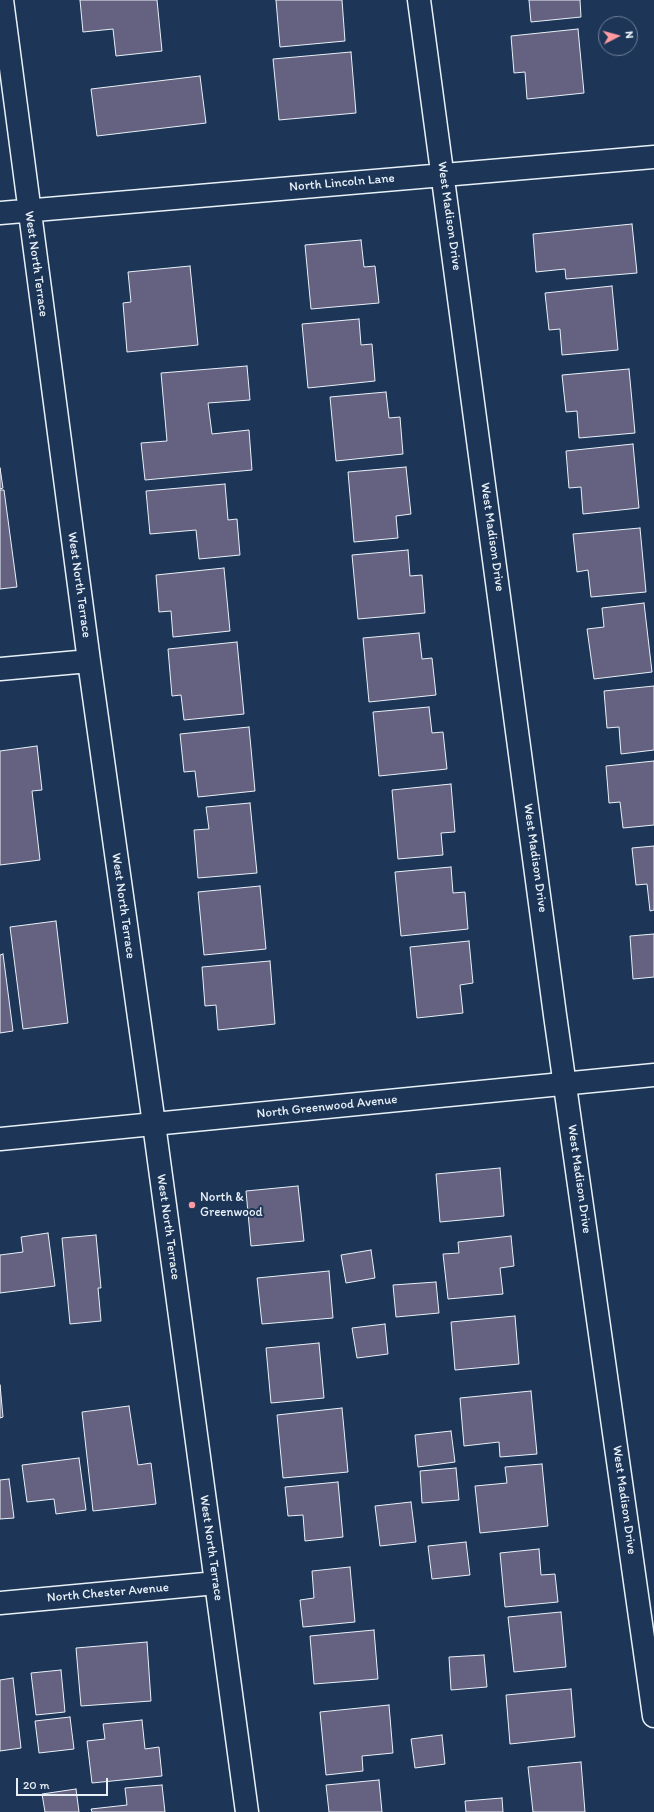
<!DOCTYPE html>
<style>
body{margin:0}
#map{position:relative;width:654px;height:1812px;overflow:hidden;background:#1d3557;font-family:Itim,sans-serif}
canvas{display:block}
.north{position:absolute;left:598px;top:16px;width:40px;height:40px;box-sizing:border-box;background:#1d3557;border:1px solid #6e8097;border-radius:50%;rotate:84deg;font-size:11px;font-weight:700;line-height:16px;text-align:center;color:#e8f1f8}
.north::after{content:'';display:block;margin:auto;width:14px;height:18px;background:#ff9aa2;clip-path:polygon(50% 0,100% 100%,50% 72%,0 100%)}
.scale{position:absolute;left:16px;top:1778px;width:92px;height:18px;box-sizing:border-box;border:2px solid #e8f1f8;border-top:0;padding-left:5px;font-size:12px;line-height:14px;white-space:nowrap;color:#e8f1f8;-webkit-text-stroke:3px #1d3557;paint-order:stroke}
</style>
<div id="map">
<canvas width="654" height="1812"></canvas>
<div class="north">N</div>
<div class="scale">20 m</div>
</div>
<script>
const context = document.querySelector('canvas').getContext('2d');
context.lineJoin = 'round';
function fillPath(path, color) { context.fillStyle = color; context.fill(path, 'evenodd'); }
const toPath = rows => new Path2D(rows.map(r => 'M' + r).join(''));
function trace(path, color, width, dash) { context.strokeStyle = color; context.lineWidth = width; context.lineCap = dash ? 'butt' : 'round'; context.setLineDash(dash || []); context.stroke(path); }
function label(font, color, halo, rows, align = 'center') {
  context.font = font + ' Itim,sans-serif'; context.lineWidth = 4; context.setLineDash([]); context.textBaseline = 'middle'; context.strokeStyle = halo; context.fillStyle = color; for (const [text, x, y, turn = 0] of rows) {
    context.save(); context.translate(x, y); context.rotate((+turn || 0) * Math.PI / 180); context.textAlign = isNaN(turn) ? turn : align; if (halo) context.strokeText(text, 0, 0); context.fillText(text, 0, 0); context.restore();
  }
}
const building = toPath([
 [80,0,157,0,162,51,116,56,113,29,83,32,80,0],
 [276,0,342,0,345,41,280,47,276,0],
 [529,0,580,0,581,17,531,22,529,0],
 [578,29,584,93,527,99,525,72,514,73,511,36,578,29],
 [351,52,356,113,279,120,273,59,351,52],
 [200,76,206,123,97,136,91,89,200,76],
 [632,224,637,273,566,279,565,269,536,272,533,234,632,224],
 [361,240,364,267,375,266,379,303,311,309,305,245,361,240],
 [190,266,198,345,127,352,123,303,131,302,128,272,190,266],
 [612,286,618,350,562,355,560,329,549,330,545,293,612,286],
 [359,319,361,345,372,344,375,381,308,388,302,324,359,319],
 [247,366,250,400,208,403,212,434,249,430,252,470,145,480,141,443,167,441,161,373,247,366],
 [629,369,635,433,579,438,577,411,566,412,562,375,629,369],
 [386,392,389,418,400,417,403,454,336,461,330,397,386,392],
 [633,444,639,508,583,514,581,487,569,488,566,451,633,444],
 [406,467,411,514,396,516,398,538,354,542,348,472,406,467],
 [0,468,3,488,0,489,0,468],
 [225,484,228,520,237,519,240,555,199,559,196,530,150,534,146,491,225,484],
 [0,490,4,490,17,587,0,589,0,490],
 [640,528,646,592,591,597,588,570,577,572,573,534,640,528],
 [408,550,410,576,422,575,425,613,358,619,352,555,408,550],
 [224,568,230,631,173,637,171,611,159,612,156,575,224,568],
 [644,603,652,672,594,679,587,629,604,627,602,608,644,603],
 [419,633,422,659,432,658,436,695,369,702,363,638,419,633],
 [237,642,244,714,184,720,181,695,172,696,168,649,237,642],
 [654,686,654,750,621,754,619,727,607,728,604,691,654,686],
 [429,707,432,733,443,732,447,769,379,776,373,712,429,707],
 [249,727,255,791,198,797,195,771,184,772,180,734,249,727],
 [37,746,42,790,32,791,40,860,0,865,0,751,37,746],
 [654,761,654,825,623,828,620,802,609,803,606,766,654,761],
 [451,784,455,832,441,833,443,855,398,859,392,790,451,784],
 [250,803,257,873,198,878,194,830,209,829,206,807,250,803],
 [654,846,654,910,650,911,647,884,636,885,632,848,654,846],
 [451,867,453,893,465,892,468,929,401,936,395,872,451,867],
 [260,886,266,949,204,955,198,892,260,886],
 [56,921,68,1023,23,1029,10,927,56,921],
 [654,934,654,977,633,979,630,936,654,934],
 [469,941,473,983,460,985,463,1013,417,1018,410,947,469,941],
 [3,954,13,1031,0,1033,0,955,3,954],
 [270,961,275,1024,218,1030,216,1005,205,1006,202,967,270,961],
 [500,1168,504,1216,440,1222,436,1174,500,1168],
 [298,1186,304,1241,251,1246,246,1191,298,1186],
 [48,1233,55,1286,0,1293,0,1255,23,1252,21,1237,48,1233],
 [96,1235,101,1288,98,1288,101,1321,70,1324,62,1238,96,1235],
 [511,1236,514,1266,500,1268,503,1294,448,1299,443,1254,459,1253,458,1242,511,1236],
 [371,1250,375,1278,346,1283,341,1255,371,1250],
 [329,1271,333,1318,262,1324,257,1278,329,1271],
 [436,1282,439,1313,396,1317,393,1285,436,1282],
 [515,1316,519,1364,455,1370,451,1322,515,1316],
 [385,1324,388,1354,357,1358,352,1328,385,1324],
 [319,1343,324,1398,271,1403,266,1348,319,1343],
 [0,1385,3,1417,0,1418,0,1385],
 [531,1391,537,1454,500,1457,499,1442,464,1446,460,1398,531,1391],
 [129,1406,138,1465,151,1463,156,1504,93,1511,82,1412,129,1406],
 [342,1408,348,1472,283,1478,277,1415,342,1408],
 [451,1431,455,1462,418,1467,415,1435,451,1431],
 [79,1458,86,1510,56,1514,54,1499,27,1502,22,1465,79,1458],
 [542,1464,548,1526,480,1533,475,1486,507,1483,505,1467,542,1464],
 [456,1468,459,1500,422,1503,420,1471,456,1468],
 [9,1479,14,1518,0,1519,0,1480,9,1479],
 [338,1482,343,1537,305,1541,303,1515,288,1516,285,1487,338,1482],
 [411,1502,416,1542,380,1546,375,1506,411,1502],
 [466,1542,470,1575,432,1579,428,1546,466,1542],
 [539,1549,541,1575,555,1574,558,1602,505,1607,500,1553,539,1549],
 [350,1567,355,1622,303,1627,300,1600,314,1598,312,1571,350,1567],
 [561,1612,566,1667,514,1672,508,1617,561,1612],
 [374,1630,378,1679,314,1684,310,1636,374,1630],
 [147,1642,151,1701,81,1706,76,1648,147,1642],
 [484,1655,487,1687,451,1690,449,1657,484,1655],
 [61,1670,65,1712,36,1715,31,1673,61,1670],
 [13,1678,21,1748,0,1751,0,1680,13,1678],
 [571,1689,575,1737,510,1744,506,1695,571,1689],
 [389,1705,393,1753,362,1756,363,1771,326,1775,320,1712,389,1705],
 [70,1717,74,1749,39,1753,35,1721,70,1717],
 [142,1720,145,1749,159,1747,162,1776,92,1783,87,1741,105,1739,103,1724,142,1720],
 [442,1735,445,1764,415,1768,411,1739,442,1735],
 [581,1762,585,1812,533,1812,528,1767,581,1762],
 [379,1780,382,1812,329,1812,326,1785,379,1780],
 [162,1785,165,1812,92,1812,91,1809,127,1805,125,1788,162,1785],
 [76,1789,79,1812,45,1812,42,1794,76,1789],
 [502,1798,503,1812,466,1812,465,1801,502,1798]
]);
fillPath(building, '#656281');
trace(building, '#e8f1f8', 1);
const street = toPath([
 [2,0,89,661,154,1124,247,1812],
 [419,0,555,1015,654,1716],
 [0,213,654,157],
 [0,669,89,661],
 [0,1603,216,1583]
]);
const secondary = toPath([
 [0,1139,654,1075]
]);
trace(street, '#e8f1f8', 25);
trace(secondary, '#e8f1f8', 25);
trace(street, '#1d3557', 22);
trace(secondary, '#1d3557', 22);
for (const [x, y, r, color] of [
 [192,1205,4,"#ff9aa2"]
]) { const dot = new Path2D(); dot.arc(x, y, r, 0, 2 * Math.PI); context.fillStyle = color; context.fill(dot); trace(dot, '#1d3557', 1.5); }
label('13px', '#e8f1f8', '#1d3557', [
 ["North Lincoln Lane",342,183,-5],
 ["West Madison Drive",449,216,82],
 ["West North Terrace",36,264,82],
 ["West Madison Drive",492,537,82],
 ["West North Terrace",79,585,82],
 ["West Madison Drive",535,858,82],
 ["West North Terrace",123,906,82],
 ["North Greenwood Avenue",327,1107,-6],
 ["West Madison Drive",579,1179,82],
 ["West North Terrace",168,1227,82],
 ["West Madison Drive",624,1500,82],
 ["West North Terrace",211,1548,82],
 ["North Chester Avenue",108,1593,-5]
]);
label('13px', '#e8f1f8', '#1d3557', [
 ["North &",200,1198],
 ["Greenwood",200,1213]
], 'left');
</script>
